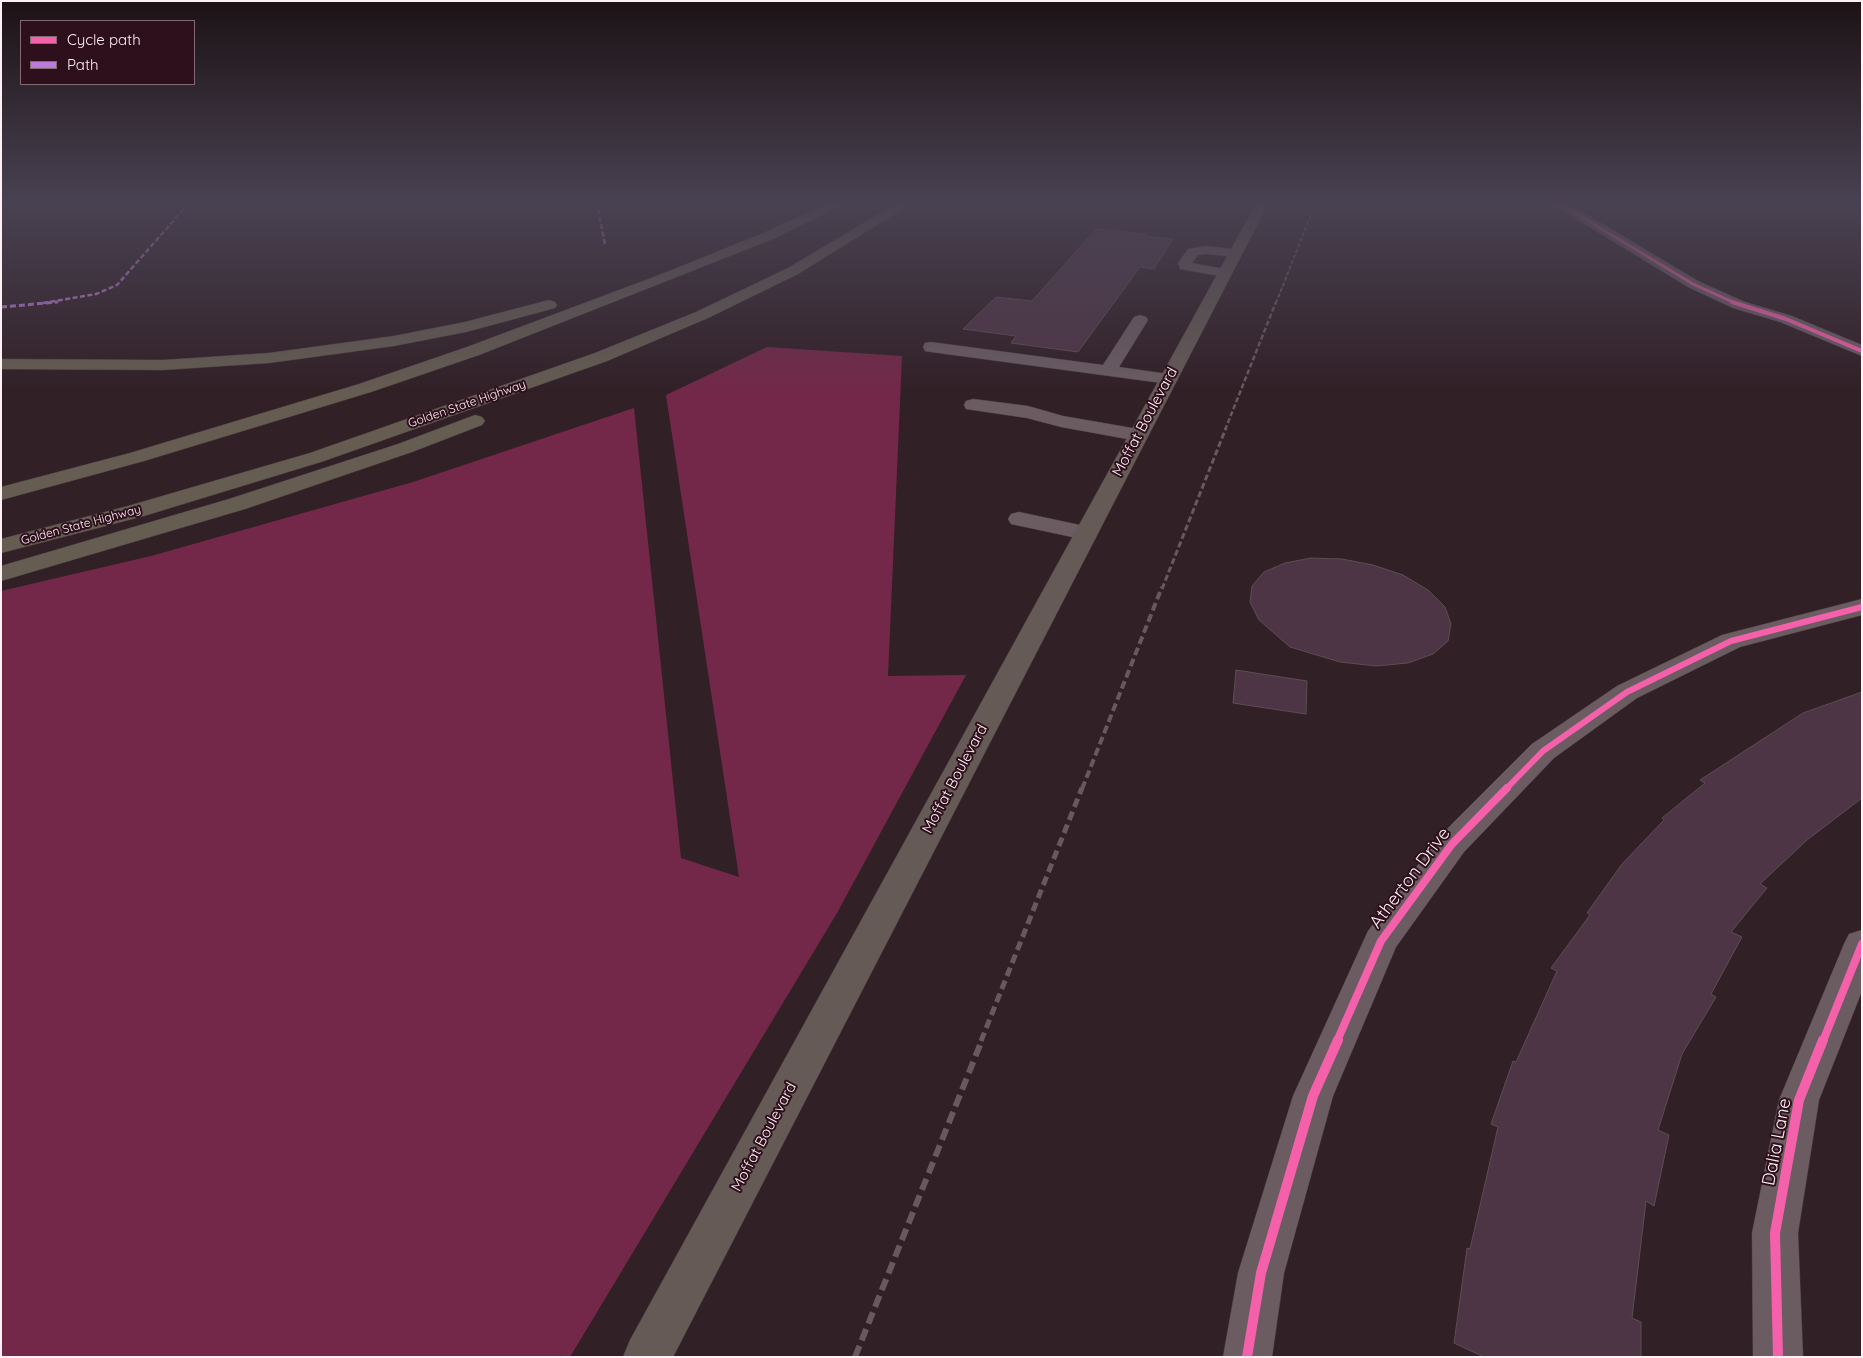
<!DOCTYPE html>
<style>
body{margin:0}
#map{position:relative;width:1863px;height:1358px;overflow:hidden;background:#322027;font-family:Quicksand,sans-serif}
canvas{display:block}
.frame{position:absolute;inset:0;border:2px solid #fef0f4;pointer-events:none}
.legend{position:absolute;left:20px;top:20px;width:175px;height:65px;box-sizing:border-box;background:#2e101c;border:1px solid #816a72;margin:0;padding:6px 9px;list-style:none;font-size:15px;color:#fef0f4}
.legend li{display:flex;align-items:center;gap:10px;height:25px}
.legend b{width:25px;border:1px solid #816a72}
</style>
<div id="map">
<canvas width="1863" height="1358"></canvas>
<div class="frame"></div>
<ul class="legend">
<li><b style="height:6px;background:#f560ab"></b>Cycle path</li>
<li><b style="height:6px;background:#bd7bd9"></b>Path</li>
</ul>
</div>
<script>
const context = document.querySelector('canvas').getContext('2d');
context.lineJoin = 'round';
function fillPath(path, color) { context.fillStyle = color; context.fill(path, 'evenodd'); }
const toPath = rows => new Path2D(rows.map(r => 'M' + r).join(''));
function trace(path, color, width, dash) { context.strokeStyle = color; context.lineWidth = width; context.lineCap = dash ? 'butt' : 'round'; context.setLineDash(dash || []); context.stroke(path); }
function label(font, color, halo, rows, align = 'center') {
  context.font = font + ' Quicksand,sans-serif'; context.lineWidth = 4; context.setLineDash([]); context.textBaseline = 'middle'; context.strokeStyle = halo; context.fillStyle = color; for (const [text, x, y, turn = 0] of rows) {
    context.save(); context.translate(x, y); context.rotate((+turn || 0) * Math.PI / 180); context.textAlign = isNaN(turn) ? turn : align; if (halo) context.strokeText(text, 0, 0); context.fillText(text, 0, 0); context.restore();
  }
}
fillPath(toPath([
 [767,347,902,356,888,676,966,675,837,913,570,1357,1,1357,1,591,151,556,413,482,634,408,681,858,739,877,666,395]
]), '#732849');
const building = toPath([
 [1096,229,1146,234,1144,236,1173,239,1154,269,1140,267,1078,352,1011,343,1016,336,963,329,996,297,1032,301,1096,229],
 [1311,558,1342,559,1373,565,1403,575,1428,590,1445,607,1451,624,1448,641,1433,654,1408,663,1376,666,1340,662,1290,647,1259,620,1250,602,1252,586,1264,572,1285,563,1311,558],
 [1236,670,1307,681,1306,714,1233,703,1236,670],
 [1862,692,1862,798,1807,840,1760,884,1767,888,1731,932,1742,937,1711,994,1716,997,1682,1054,1658,1130,1669,1135,1654,1206,1646,1201,1632,1318,1641,1322,1641,1357,1484,1357,1454,1343,1467,1248,1470,1249,1498,1127,1491,1124,1513,1061,1516,1062,1557,971,1551,968,1590,915,1587,913,1622,864,1664,820,1662,818,1705,783,1700,780,1803,713,1862,692]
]);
fillPath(building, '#4e3546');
trace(building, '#5b4d54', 1);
const minor = toPath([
 [1545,202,1562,202,1576,208,1698,281,1745,302,1792,316,1862,345,1862,356,1780,322,1733,308,1688,287,1568,214,1545,202],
 [1206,246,1240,250,1242,253,1235,257,1206,254,1198,255,1192,263,1230,270,1232,273,1230,276,1225,277,1180,269,1178,263,1188,249,1206,246],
 [1140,315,1146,317,1148,320,1119,367,1175,375,1178,379,1175,383,1169,384,931,352,925,351,923,347,925,343,931,342,1103,365,1134,317,1140,315],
 [973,399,1028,406,1063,416,1138,429,1145,431,1148,435,1145,439,1138,441,1061,427,1027,418,966,409,964,405,966,401,973,399],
 [1019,512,1094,528,1097,533,1094,538,1086,540,1011,524,1008,519,1011,514,1019,512],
 [1862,599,1862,615,1740,647,1637,698,1554,758,1464,852,1396,947,1333,1096,1284,1273,1272,1357,1223,1357,1238,1273,1293,1096,1368,931,1440,836,1532,744,1617,686,1722,635,1862,599],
 [1862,930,1862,991,1819,1100,1798,1233,1803,1357,1753,1357,1752,1233,1779,1100,1844,944,1849,934,1862,930]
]);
const major = toPath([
 [1257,202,1269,202,673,1357,623,1357,630,1340,1257,202]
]);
const highway = toPath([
 [832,202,849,202,773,239,479,355,371,392,144,461,1,500,1,487,130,453,359,384,467,347,667,272,763,233,832,202],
 [899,202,914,202,798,274,708,318,607,361,324,461,144,516,1,553,1,539,128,506,310,453,595,353,696,312,788,268,899,202],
 [549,300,555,302,557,305,555,308,466,332,394,346,269,363,163,370,1,369,1,359,163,360,269,353,394,336,465,322,549,300],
 [475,415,482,417,485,421,482,425,412,452,245,509,1,581,1,566,229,499,398,444,475,415]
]);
trace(minor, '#4a3c41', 1);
trace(major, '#4a3c41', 1);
trace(highway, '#4a3c41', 1);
fillPath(minor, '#6b5c62');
fillPath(major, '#655a56');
fillPath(highway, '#655c52');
trace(toPath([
 [1276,303,1316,202]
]), '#67595e', 2, [4, 2]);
trace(toPath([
 [1225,430,1276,302]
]), '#67595e', 2.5, [5, 2.5]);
trace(toPath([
 [1162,589,1226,428]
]), '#67595e', 3, [6, 3]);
trace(toPath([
 [1082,789,1162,587]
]), '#67595e', 4, [8, 4]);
trace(toPath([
 [981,1041,1082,788]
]), '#67595e', 5, [9, 5]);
trace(toPath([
 [855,1357,982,1040]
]), '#67595e', 6, [12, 6]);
trace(toPath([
 [597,202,605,245],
 [43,303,96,294,117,285,190,202]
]), '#bd7bd9', 2.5, [5, 2.5]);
trace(toPath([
 [1,307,58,302]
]), '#bd7bd9', 3, [6, 3]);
trace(toPath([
 [1551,202,1572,211,1693,284,1735,303]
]), '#f560ab', 3);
trace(toPath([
 [1732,302,1786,319,1862,351]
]), '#f560ab', 4);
trace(toPath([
 [1506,789,1543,751,1627,692,1731,641,1862,607]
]), '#f560ab', 6);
trace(toPath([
 [1337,1041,1381,941,1452,844,1507,788],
 [1823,1041,1862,944]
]), '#f560ab', 8);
trace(toPath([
 [1247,1357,1261,1273,1313,1096,1338,1040],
 [1778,1357,1775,1233,1799,1100,1823,1040]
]), '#f560ab', 10);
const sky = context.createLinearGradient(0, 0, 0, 392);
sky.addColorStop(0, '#1c1215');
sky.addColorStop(0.52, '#494252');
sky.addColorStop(1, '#49425200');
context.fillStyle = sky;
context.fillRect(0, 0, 1863, 392);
label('12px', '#fef0f4', '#2e101c', [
 ["Golden State Highway",467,404,-19],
 ["Golden State Highway",81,525,-15]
]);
label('15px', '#fef0f4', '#2e101c', [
 ["Moffat Boulevard",1145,422,-62],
 ["Moffat Boulevard",955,779,-62],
 ["Moffat Boulevard",764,1137,-62]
]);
label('18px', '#fef0f4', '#2e101c', [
 ["Atherton Drive",1410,878,-53],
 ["Dalia Lane",1777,1142,-79]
]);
</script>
